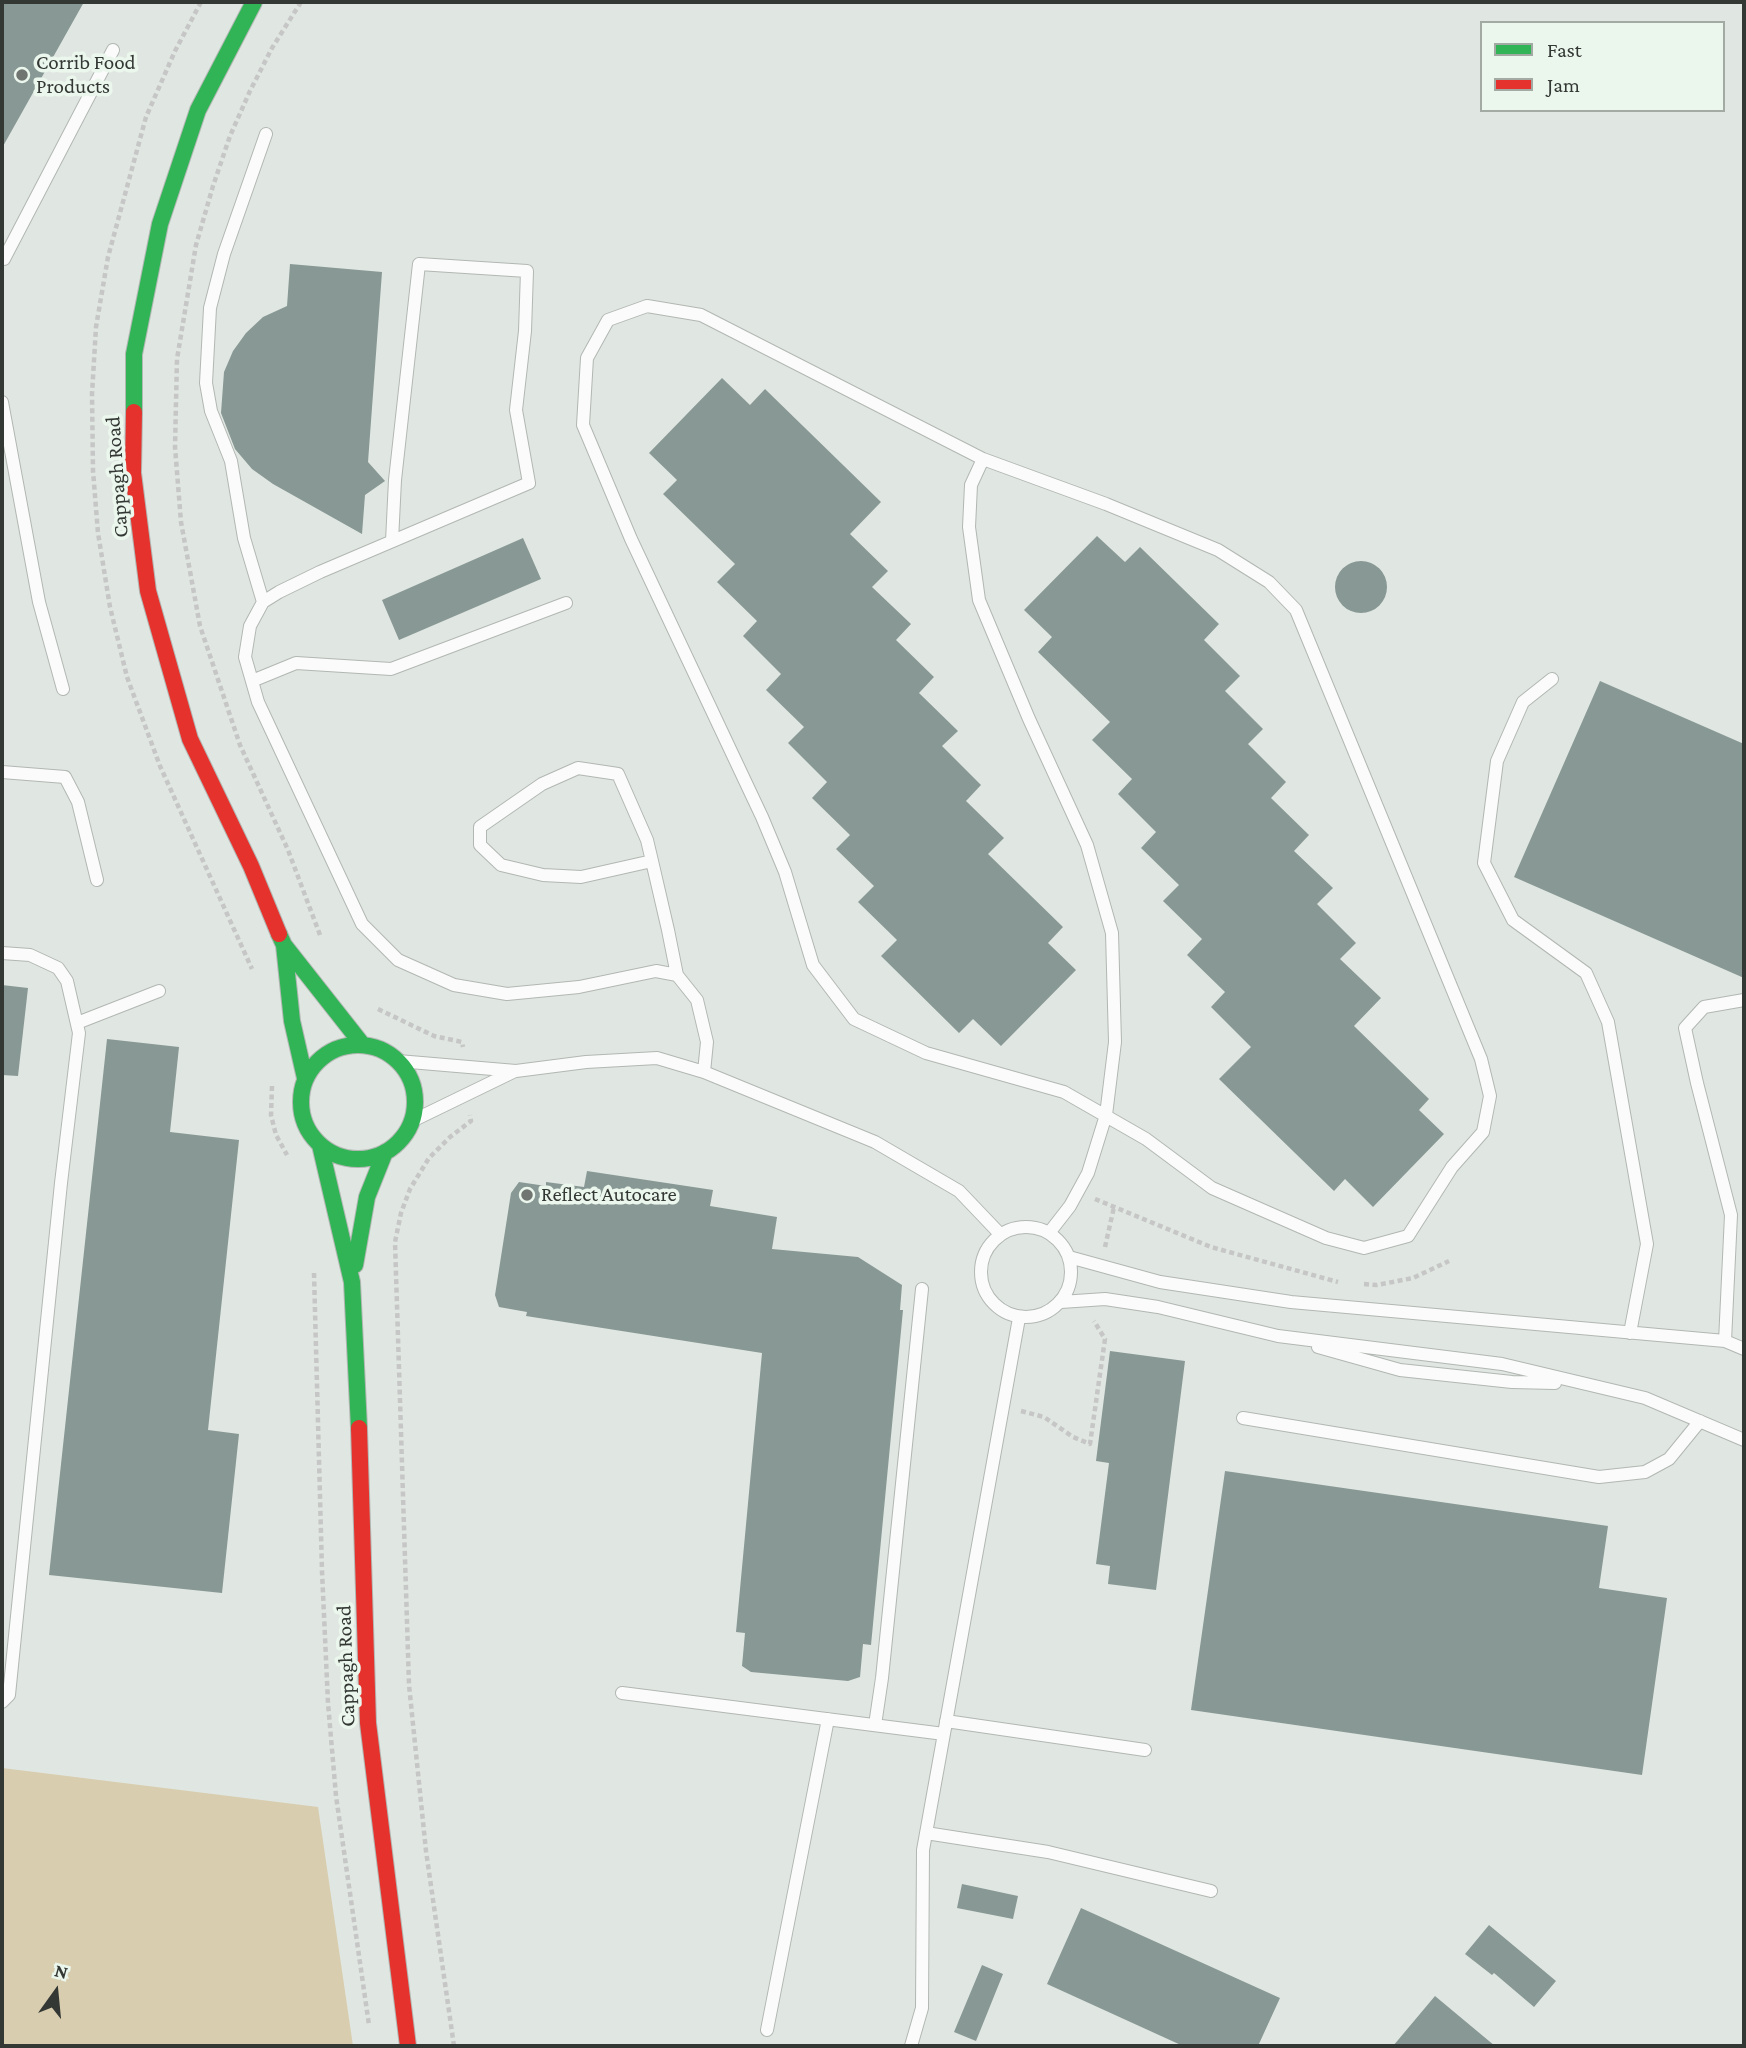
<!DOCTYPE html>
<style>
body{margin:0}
#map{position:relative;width:1746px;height:2048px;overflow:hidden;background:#e0e6e1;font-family:"Crimson Pro",serif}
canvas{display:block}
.frame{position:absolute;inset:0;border:4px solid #343835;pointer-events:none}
.legend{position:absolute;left:1480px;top:21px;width:245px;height:91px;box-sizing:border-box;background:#ebf6ed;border:2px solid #a2aaa3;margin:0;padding:9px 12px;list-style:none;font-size:21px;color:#343835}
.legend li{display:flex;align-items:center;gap:14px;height:35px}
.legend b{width:35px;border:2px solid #a2aaa3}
.north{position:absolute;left:21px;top:1957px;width:70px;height:70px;-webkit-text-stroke:5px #ebf6ed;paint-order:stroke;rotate:15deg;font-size:19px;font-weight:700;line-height:28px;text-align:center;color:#343835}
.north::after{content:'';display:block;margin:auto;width:24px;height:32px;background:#343835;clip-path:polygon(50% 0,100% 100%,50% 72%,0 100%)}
</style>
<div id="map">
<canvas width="1746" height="2048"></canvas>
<div class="frame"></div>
<ul class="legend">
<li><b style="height:9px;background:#30b455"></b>Fast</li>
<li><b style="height:9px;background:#e5322d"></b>Jam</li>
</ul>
<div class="north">N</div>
</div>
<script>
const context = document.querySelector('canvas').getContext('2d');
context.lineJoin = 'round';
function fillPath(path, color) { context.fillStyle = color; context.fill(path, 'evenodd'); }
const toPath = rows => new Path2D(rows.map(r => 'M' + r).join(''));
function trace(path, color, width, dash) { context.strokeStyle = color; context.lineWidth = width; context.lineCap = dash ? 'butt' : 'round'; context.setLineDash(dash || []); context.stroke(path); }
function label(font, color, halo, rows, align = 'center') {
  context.font = font + ' "Crimson Pro",serif'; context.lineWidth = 7; context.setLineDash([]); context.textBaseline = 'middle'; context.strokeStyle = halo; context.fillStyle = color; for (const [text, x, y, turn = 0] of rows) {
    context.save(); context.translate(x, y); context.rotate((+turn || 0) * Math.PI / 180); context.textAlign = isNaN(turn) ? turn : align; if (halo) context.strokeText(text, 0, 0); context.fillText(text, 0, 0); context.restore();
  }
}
fillPath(toPath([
 [2,1768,318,1807,353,2046,2,2046]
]), '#d8cdae');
fillPath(toPath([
 [2,2,84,2,2,148],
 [290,264,382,272,368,462,385,481,365,495,362,534,273,484,252,469,235,449,221,413,224,372,233,351,246,333,263,317,287,306],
 [722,378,750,405,765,389,881,502,850,534,888,571,872,587,911,624,896,640,934,677,919,693,958,731,942,746,981,785,966,801,1004,838,988,854,1063,927,1048,943,1076,970,1001,1046,973,1019,959,1033,881,956,897,940,858,902,874,886,836,849,850,835,812,798,827,782,788,743,804,727,766,690,781,674,743,636,757,621,717,582,735,564,663,494,677,480,649,453],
 [1097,536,1125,562,1140,547,1219,624,1204,640,1240,676,1225,691,1263,729,1248,744,1286,782,1271,798,1309,835,1294,851,1333,888,1317,904,1356,943,1340,959,1381,998,1354,1026,1429,1099,1419,1110,1444,1134,1373,1207,1345,1179,1334,1191,1219,1079,1251,1047,1211,1007,1225,992,1187,955,1202,939,1163,901,1179,885,1141,848,1156,832,1118,794,1132,779,1092,740,1110,722,1038,652,1052,637,1024,610],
 [523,538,541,579,399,640,382,600],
 '1335 587a26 26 0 1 1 52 0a26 26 0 1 1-52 0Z',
 [1600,681,1744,744,1744,978,1514,877],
 [2,985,28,988,18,1076,2,1075],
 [107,1039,179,1047,170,1132,239,1140,208,1430,239,1434,222,1593,49,1575],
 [587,1171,713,1190,710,1206,777,1217,772,1249,858,1257,902,1285,900,1310,903,1310,871,1645,863,1644,860,1677,848,1681,751,1672,742,1666,745,1633,736,1632,762,1353,526,1316,527,1312,499,1307,495,1295,511,1193,519,1182,546,1186,546,1182,584,1187],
 [1110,1351,1185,1361,1156,1590,1108,1584,1110,1566,1096,1564,1109,1463,1096,1461],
 [1225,1471,1608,1526,1599,1588,1667,1598,1642,1775,1191,1710],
 [962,1884,1018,1896,1013,1919,957,1908],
 [1081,1908,1280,1998,1258,2046,1183,2046,1047,1984],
 [1489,1925,1556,1981,1534,2007,1494,1973,1492,1975,1465,1954],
 [982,1965,1003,1974,976,2041,954,2032],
 [1435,1996,1495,2046,1393,2046]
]), '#889895');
const lane = toPath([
 [2,259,4,259,113,50],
 [647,306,701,315,983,459,1106,504,1218,550,1269,582,1296,610,1481,1059,1490,1096,1483,1132,1452,1167,1408,1236,1364,1248,1326,1238,1212,1188,1146,1139,1064,1092,926,1053,854,1019,813,965,785,872,762,817,631,539,583,425,587,358,608,320,647,306],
 [2,402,39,602,63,689],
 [983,459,971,485,969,527,979,600,1029,719,1087,845,1112,933,1115,1042,1106,1115,1088,1173,1070,1206,1049,1233],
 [392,541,395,480,419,264,527,271,525,331,516,410,529,483,320,572,279,592,263,602,250,626,245,657,258,702,362,924,398,960,454,985,507,994,579,987,656,971,677,975,697,1000,707,1042,704,1072],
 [263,602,244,538,231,461,211,411,206,383,210,308,224,254,266,134],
 [1552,679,1523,702,1497,761,1484,863,1513,920,1586,973,1608,1022,1647,1244,1630,1333],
 [252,681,296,663,391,669,566,603],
 [2,772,65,777,78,802,97,880],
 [652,861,581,877,543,875,501,865,480,845,480,827,542,784,578,768,618,774,647,840,652,861,668,930,677,975],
 [2,953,30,955,58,968,67,981,79,1033,61,1183,9,1695,2,1702],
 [77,1023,159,991],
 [398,1061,516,1071,586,1062,657,1058,704,1072,875,1142,959,1191,1000,1234],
 [412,1121,515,1071],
 '981 1272a45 45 0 1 1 90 0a45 45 0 1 1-90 0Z',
 [1069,1257,1160,1282,1291,1302,1725,1341,1744,1349],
 [1061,1302,1105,1299,1158,1307,1278,1336,1502,1364,1645,1398,1744,1440],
 [1725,1341,1731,1215,1697,1083,1685,1028,1704,1007,1744,1000],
 [1318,1347,1400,1370,1512,1382,1555,1383],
 [1243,1418,1599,1477,1645,1472,1669,1459,1700,1421],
 [622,1693,944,1734],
 [946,1721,1145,1750],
 [875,1725,882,1678,922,1289],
 [926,1833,1048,1852,1211,1891],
 [767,2030,828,1719],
 [911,2046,922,2008,923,1850,1019,1318]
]);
const fast = toPath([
 [134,412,134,354,160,224,198,110,254,2],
 [279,934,284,945,292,1021,305,1078],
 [284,945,362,1044],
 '301 1102a57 57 0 1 1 114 0a57 57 0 1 1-114 0Z',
 [320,1145,352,1282,359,1428],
 [355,1265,367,1197,385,1152]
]);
const jam = toPath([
 [134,412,133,473,148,591,190,739,251,866,279,934],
 [359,1428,368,1723,408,2046]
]);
trace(lane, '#b2b7b3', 14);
trace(fast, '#b2b7b3', 18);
trace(jam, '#b2b7b3', 18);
trace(toPath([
 [201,2,175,51,146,117,108,257,96,327,92,394,93,471,98,533,110,607,127,677,160,766,252,969],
 [301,2,272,48,250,91,230,136,213,186,196,245,177,359,175,447,181,522,200,626,240,745,288,850,320,935],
 [378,1009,434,1036,462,1042,463,1047],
 [272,1086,271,1115,276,1135,287,1155],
 [1095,1199,1211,1247,1338,1282],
 [1105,1247,1114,1207],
 [314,1273,322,1571,328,1703,336,1796,369,2025],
 [1364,1284,1377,1285,1413,1278,1449,1261],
 [1021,1411,1044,1417,1073,1437,1090,1444,1105,1339,1094,1321],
 [454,2046,426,1851,409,1685,395,1242,401,1213,410,1189,429,1158,450,1137,471,1121,470,1115]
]), '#c5c6c5', 4.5, [5, 3.5]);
trace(lane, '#fafbfa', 12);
trace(fast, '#30b455', 16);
trace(jam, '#e5322d', 16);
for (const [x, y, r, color] of [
 [22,75,7,"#707571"],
 [527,1195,7,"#707571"]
]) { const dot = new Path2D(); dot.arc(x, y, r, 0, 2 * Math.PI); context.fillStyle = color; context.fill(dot); trace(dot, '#ebf6ed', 2.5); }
label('21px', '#343835', '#ebf6ed', [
 ["Corrib Food",36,63],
 ["Products",36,87],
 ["Reflect Autocare",541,1195]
], 'left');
label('21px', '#343835', '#ebf6ed', [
 ["Cappagh Road",117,477,-94],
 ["Cappagh Road",346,1666,-92]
]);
</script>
